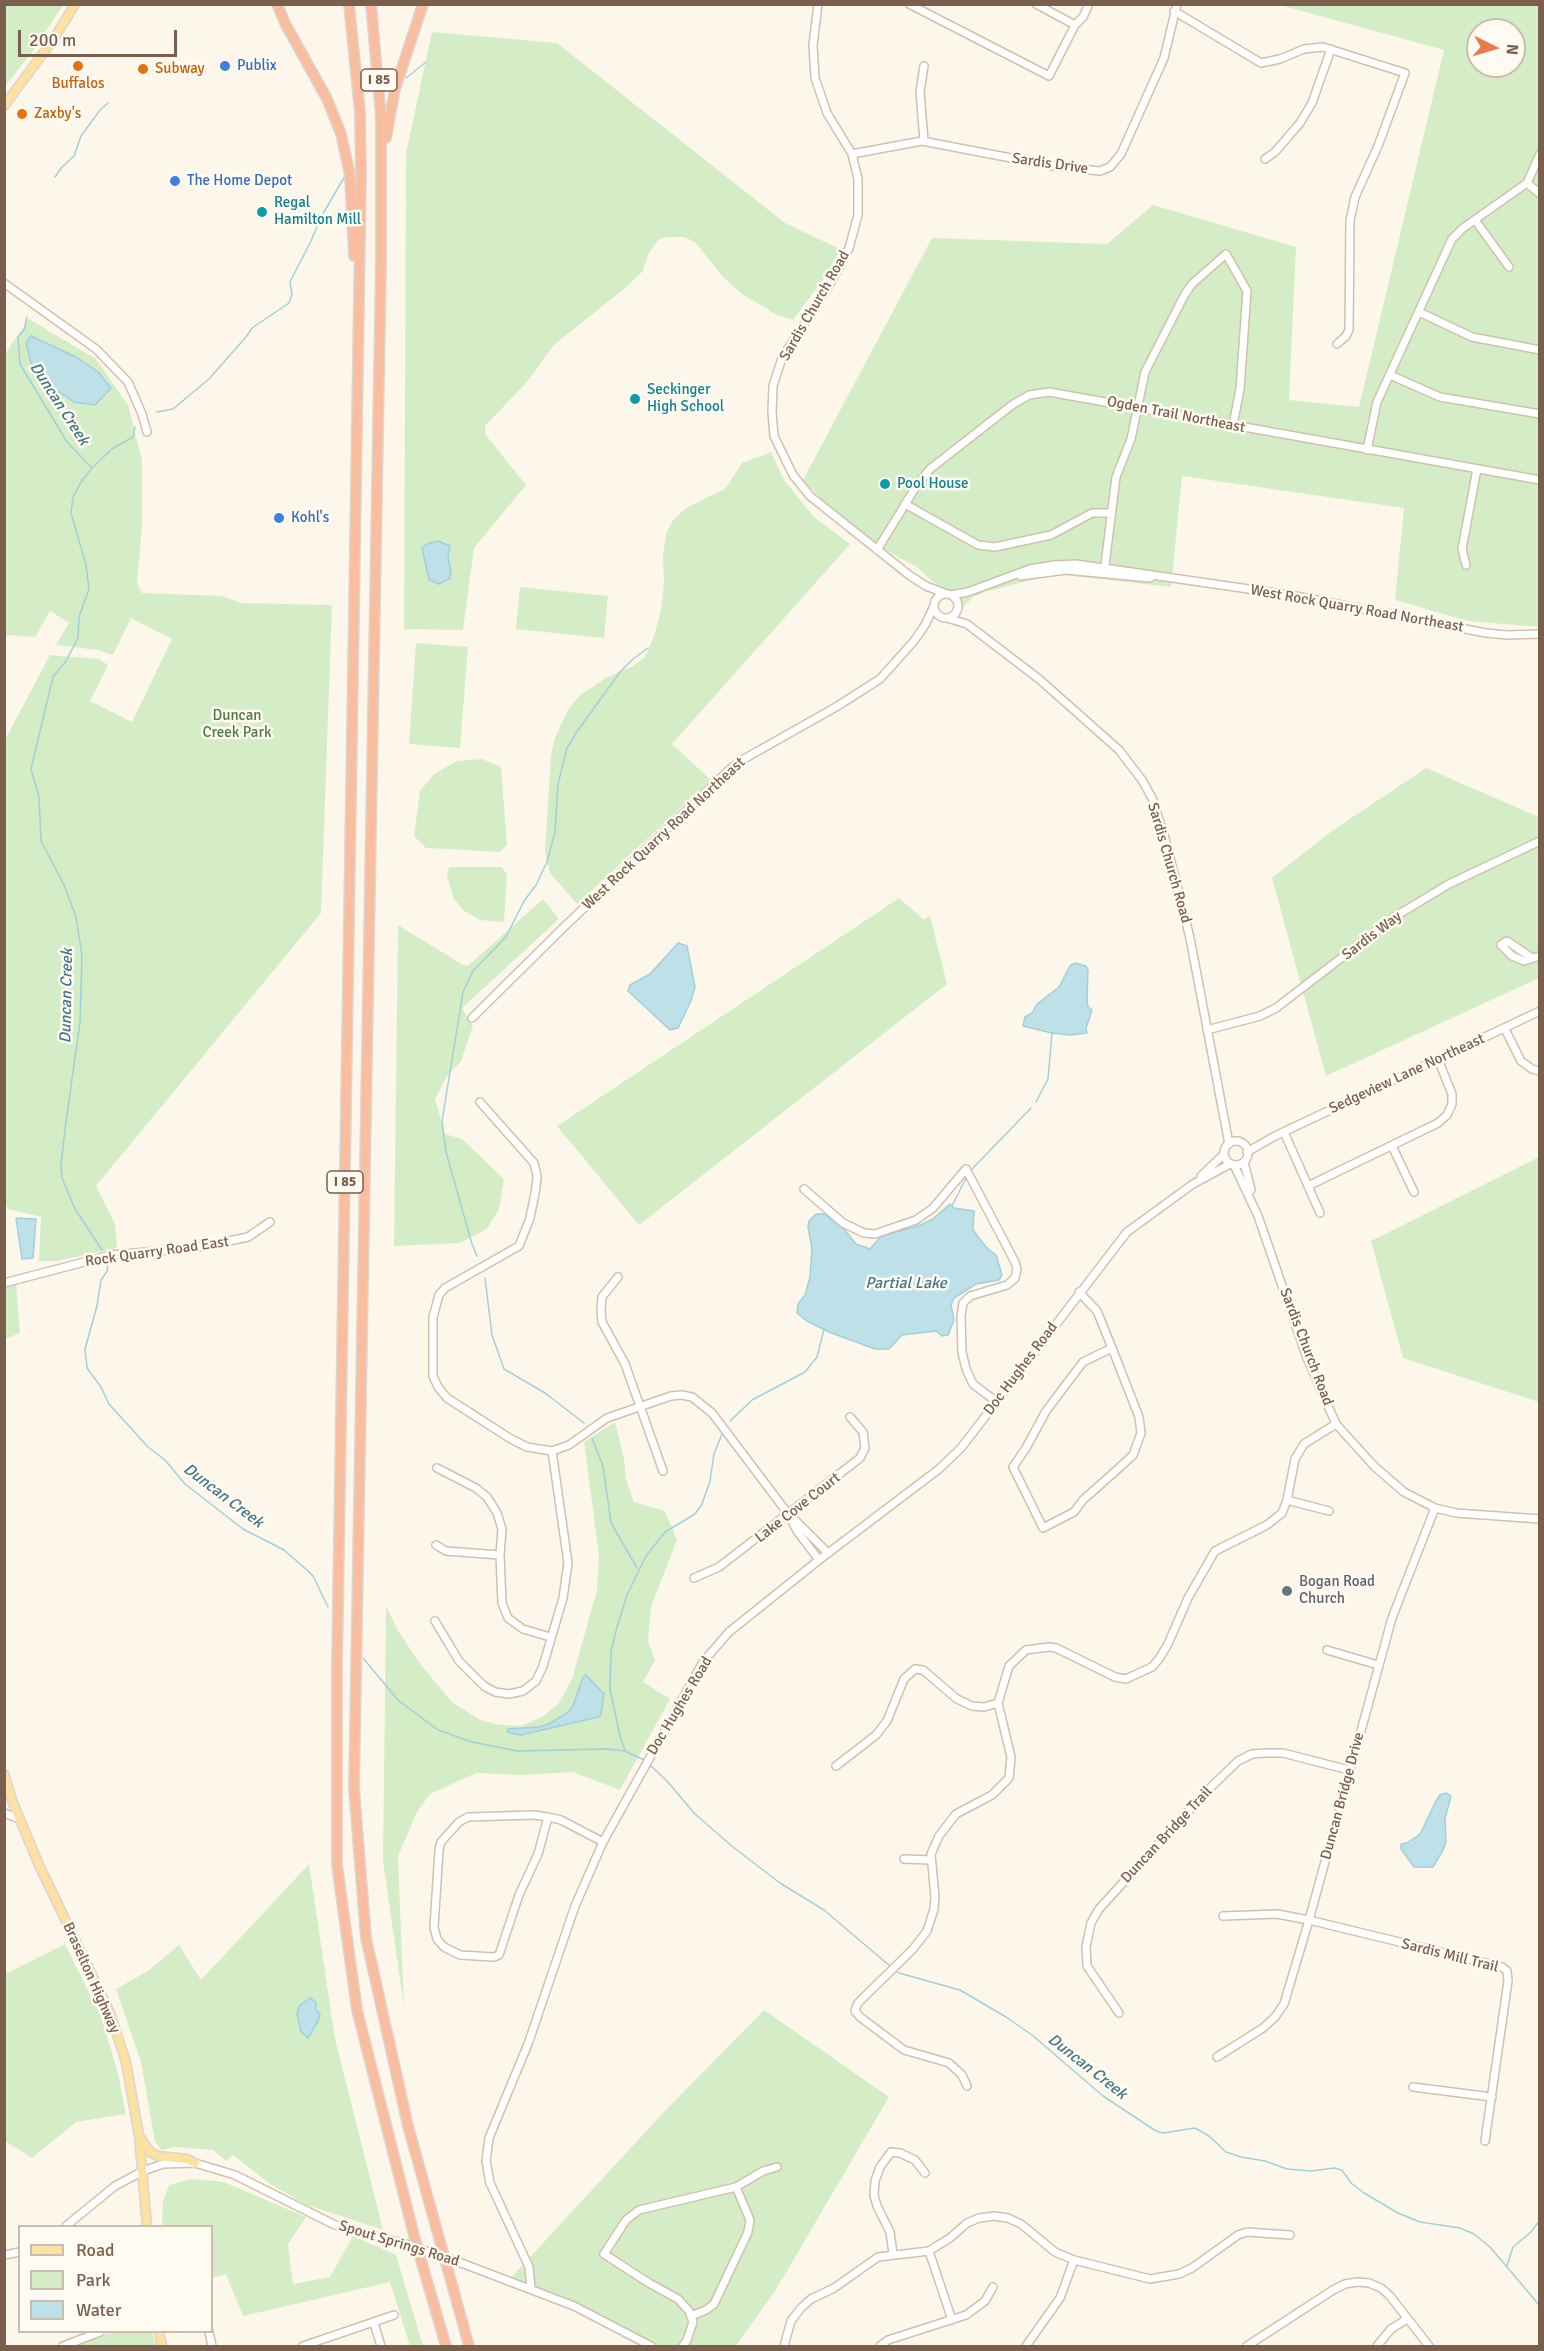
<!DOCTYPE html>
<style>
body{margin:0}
#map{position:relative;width:1544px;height:2351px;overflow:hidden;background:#fdf7eb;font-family:Signika,sans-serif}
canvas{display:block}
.frame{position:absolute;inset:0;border:6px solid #7a5f4c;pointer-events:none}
.legend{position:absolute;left:18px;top:2225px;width:195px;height:108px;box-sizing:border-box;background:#fffbf2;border:2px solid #cabdb0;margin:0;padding:8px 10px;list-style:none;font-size:18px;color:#7a5f4c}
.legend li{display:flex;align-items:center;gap:12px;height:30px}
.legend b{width:30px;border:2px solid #cabdb0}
.north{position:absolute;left:1466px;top:18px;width:60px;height:60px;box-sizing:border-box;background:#fffbf2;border:2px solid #cabdb0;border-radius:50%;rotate:95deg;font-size:16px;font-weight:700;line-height:24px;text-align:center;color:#7a5f4c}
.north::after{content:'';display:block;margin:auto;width:21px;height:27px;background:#ea7a4d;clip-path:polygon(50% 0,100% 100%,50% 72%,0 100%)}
.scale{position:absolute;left:18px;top:30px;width:159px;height:27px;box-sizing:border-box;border:3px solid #7a5f4c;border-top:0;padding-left:8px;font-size:18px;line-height:21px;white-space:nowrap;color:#7a5f4c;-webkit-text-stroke:4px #fffbf2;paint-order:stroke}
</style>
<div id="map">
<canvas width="1544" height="2351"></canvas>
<div class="frame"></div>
<ul class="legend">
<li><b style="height:8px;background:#fde1a2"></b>Road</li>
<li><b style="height:16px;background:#d4edc7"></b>Park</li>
<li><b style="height:16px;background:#bde0e9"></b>Water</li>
</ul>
<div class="north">N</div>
<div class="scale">200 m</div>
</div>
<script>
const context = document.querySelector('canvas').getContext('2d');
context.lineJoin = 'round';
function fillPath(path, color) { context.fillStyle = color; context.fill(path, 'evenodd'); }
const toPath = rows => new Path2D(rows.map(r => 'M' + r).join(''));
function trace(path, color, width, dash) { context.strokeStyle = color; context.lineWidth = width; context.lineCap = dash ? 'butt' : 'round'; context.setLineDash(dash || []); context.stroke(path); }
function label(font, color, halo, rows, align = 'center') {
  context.font = font + ' Signika,sans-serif'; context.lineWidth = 5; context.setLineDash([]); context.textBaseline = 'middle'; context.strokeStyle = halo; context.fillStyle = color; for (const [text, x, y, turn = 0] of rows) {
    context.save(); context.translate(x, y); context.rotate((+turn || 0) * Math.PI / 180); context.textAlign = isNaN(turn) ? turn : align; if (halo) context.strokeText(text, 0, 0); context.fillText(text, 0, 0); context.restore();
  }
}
fillPath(toPath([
 [5,5,63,5,33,51,5,86],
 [1280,5,1539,5,1539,627,1468,621,1395,600,1404,508,1182,476,1171,587,1054,574,985,592,973,597,962,608,917,567,855,534,803,480,932,238,1107,244,1153,205,1296,247,1289,400,1359,407,1444,50],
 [1478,30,1514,30,1514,66,1478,66],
 [432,32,557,43,785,223,840,249,827,274,793,320,775,314,742,294,723,277,695,242,684,237,666,237,659,239,649,253,642,272,625,288,554,345,526,383,485,426,485,434,526,485,474,548,463,630,404,629,406,153],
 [29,319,96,359,128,405,142,460,142,528,137,583,142,593,222,596,241,603,332,605,321,913,96,1186,115,1224,117,1248,57,1261,39,1261,41,1217,8,1209,5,1201,5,740,50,655,99,659,108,665,90,701,132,722,172,639,131,618,113,655,98,650,56,645,69,623,50,611,35,637,5,635,5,354],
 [771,452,784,480,814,517,850,544,672,744,711,780,577,904,550,873,545,852,551,756,554,740,567,712,579,696,606,678,633,666,645,657,654,636,661,610,664,583,663,557,666,534,673,520,686,508,725,489,742,463],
 [520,587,608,596,604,638,516,629],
 [416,643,468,647,460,748,409,744],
 [482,759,501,767,507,845,500,852,426,848,414,836,420,791,434,774,457,761],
 [1426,768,1539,817,1539,978,1326,1076,1272,878,1333,830],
 [449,867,501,867,507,874,504,922,480,920,464,911,454,899,447,876],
 [899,898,924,920,930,916,947,984,639,1225,557,1126],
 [543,899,559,919,462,1008,473,1026,461,1061,447,1076,435,1099,445,1134,462,1139,504,1179,499,1209,487,1229,460,1243,394,1246,398,925,463,965,468,966],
 [1539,1157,1539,1402,1403,1358,1371,1241],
 [16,1283,20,1333,5,1339,4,1287],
 [615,1422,624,1459,626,1480,634,1502,665,1511,677,1540,651,1607,648,1641,655,1660,643,1682,670,1699,620,1790,573,1772,521,1775,476,1773,430,1794,417,1812,398,1856,404,2008,383,1861,386,1606,398,1631,421,1665,452,1702,480,1720,500,1725,521,1726,542,1717,558,1704,572,1679,597,1590,599,1556,584,1442],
 [309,1864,335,2039,383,2230,307,2205,270,2184,233,2155,226,2161,213,2150,175,2147,162,2150,155,2142,141,2062,116,1989,148,1971,179,1945,201,1980],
 [65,1944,101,2017,117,2069,126,2114,76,2122,32,2158,5,2141,5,1974],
 [764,2010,889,2097,777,2288,736,2346,646,2346,603,2323,508,2281,661,2115],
 [191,2179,224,2182,306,2217,288,2244,293,2284,330,2277,353,2236,396,2255,423,2346,410,2346,390,2282,243,2316,226,2274,212,2278,212,2226,162,2226,163,2201,169,2185],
 [112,2332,152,2332,156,2346,75,2346]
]), '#d4edc7');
const water = toPath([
 [31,336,76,357,98,372,111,388,95,405,74,402,46,383,31,363,26,343,31,336],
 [438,541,450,546,448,556,451,573,450,578,439,584,429,580,422,548,427,544,438,541],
 [678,943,687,946,695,987,691,1001,678,1028,670,1030,628,991,630,985,650,974,678,943],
 [1075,963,1086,966,1088,970,1087,999,1088,1007,1092,1010,1086,1028,1087,1033,1070,1035,1052,1033,1023,1026,1025,1017,1032,1013,1037,1004,1059,987,1070,966,1075,963],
 [950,1204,954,1208,974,1211,973,1230,986,1247,996,1255,1002,1275,999,1280,976,1284,954,1298,951,1305,954,1320,948,1335,942,1336,936,1331,902,1335,889,1349,875,1349,829,1332,807,1321,797,1313,798,1304,805,1295,810,1277,812,1248,808,1227,809,1221,816,1214,824,1214,843,1228,856,1244,870,1249,881,1236,918,1226,933,1219,950,1204],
 [16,1218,36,1219,33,1258,22,1259,16,1218],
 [586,1675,604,1694,601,1715,598,1717,521,1735,507,1732,508,1729,539,1727,549,1724,567,1713,573,1706,583,1677,586,1675],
 [1446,1793,1451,1796,1445,1819,1446,1842,1443,1850,1433,1867,1414,1867,1401,1849,1401,1844,1407,1843,1420,1834,1436,1801,1440,1795,1446,1793],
 [310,1998,316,2002,316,2010,320,2014,318,2021,308,2038,301,2032,297,2014,299,2006,310,1998]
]);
fillPath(water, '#bde0e9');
trace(water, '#a3cfdb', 1.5);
trace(toPath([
 [406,78,426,62],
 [55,177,62,167,74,156,81,136,100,110,108,103],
 [27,317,24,330,18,337,20,364,67,442,92,468],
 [157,412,173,409,209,379,246,337,252,328,289,303,292,294,290,282,311,241,321,217,345,176],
 [1036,1102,1048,1079,1052,1033],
 [972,1169,1031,1108],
 [952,1206,966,1178],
 [102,1250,75,1209,62,1178,61,1165,65,1129,80,1022,82,956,76,917,64,885,41,841,39,797,31,769,53,677,66,661,78,638,79,617,89,589,86,565,71,513,73,497,81,482,92,468,112,449,133,437,135,427],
 [477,1256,472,1244,446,1152,442,1121,463,992,473,971,506,937,524,901,536,885,547,862,555,832,558,784,567,748,576,733,620,672,633,659,648,648],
 [108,1263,107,1271,101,1280,97,1306,85,1349,87,1368,101,1387,109,1404,148,1447,165,1460,185,1484,243,1529,284,1550,307,1570,313,1576,328,1607],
 [485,1278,492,1335,504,1369,545,1393,584,1423],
 [730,1421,752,1400,805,1372,817,1357,824,1329],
 [592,1438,603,1466,611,1523,637,1568],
 [363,1658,398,1700,438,1730,472,1742,517,1751,606,1749,625,1751,644,1760],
 [625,1751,620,1736,610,1689,611,1651,617,1627,627,1595,646,1556,665,1532,695,1514,702,1504,710,1481,714,1454,722,1434],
 [650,1765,667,1781,695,1814,733,1847,780,1883,824,1910,891,1967],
 [895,1970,899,1973,960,1990,1006,2017,1032,2035,1103,2096,1156,2131,1163,2133,1195,2128,1209,2136,1226,2152,1241,2157,1265,2161,1287,2169,1311,2171,1334,2168,1342,2170,1351,2183,1364,2193,1398,2213,1420,2222,1460,2228,1474,2234,1490,2247,1540,2306],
 [1507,2266,1513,2247,1531,2232,1540,2220]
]), '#a3cfdb', 1.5);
const minor = toPath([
 [818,4,813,45,815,78,827,113,852,154,858,179,858,215,849,248,833,279,782,358,773,386,772,412,774,436,793,475,810,496,909,575,926,586,947,594],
 [909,4,1049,76,1075,25,1083,17,1089,4],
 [1036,4,1075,25],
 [1174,11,1261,63,1280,59,1304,49,1323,47,1405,73,1378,146,1355,197,1350,221,1349,330,1346,336,1337,344],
 [924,66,920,92,924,141],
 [852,154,922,141,1053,166,1100,171,1110,167,1121,154,1164,58,1177,4],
 [1265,159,1275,152,1300,123,1312,103,1331,49],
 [1527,183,1540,194],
 [1475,220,1509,267],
 [4,283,96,349,128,382,142,414,147,432],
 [1419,312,1472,337,1540,350],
 [1390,375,1440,397,1540,414],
 [1367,450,1377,402,1452,239,1463,228,1527,183,1540,154],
 [905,504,978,545,995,547,1051,535,1092,513,1111,513],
 [877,550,917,485,930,469,1012,405,1029,395,1049,392,1540,480],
 [1466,565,1462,549,1477,469],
 [1104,573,1116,477,1131,439,1145,372,1185,294,1192,284,1226,254,1247,291,1240,389,1233,425],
 [1021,576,1066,570,1150,578],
 '934 606a12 12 0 1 1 24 0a12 12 0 1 1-24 0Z',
 [951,595,968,592,1030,569,1054,565,1076,564,1290,595,1486,633,1507,635,1540,634],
 [947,618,967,624,1039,679,1119,750,1142,780,1152,798,1165,838,1190,938,1229,1144],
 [1532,958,1507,941,1501,945,1512,956,1524,961,1540,956],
 [472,1018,565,926,730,769,742,760,836,707,880,679,914,641,925,625,934,606],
 [1505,1029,1521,1061,1532,1069,1540,1071],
 [1207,1030,1260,1016,1276,1008,1396,916,1449,884,1540,841],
 [480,1102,534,1163,537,1176,536,1188,530,1218,519,1246,445,1288,439,1295,433,1317,433,1376,438,1387,447,1398,511,1439,527,1447,552,1451],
 [1284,1132,1320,1213],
 '1224 1153a12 12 0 1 1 24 0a12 12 0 1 1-24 0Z',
 [1392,1146,1414,1192],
 [1247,1152,1275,1136,1540,1011],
 [1244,1162,1251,1190],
 [1234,1165,1258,1216,1307,1358,1336,1424,1374,1466,1404,1492,1435,1508,1456,1513,1540,1519],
 [1201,1176,1224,1154],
 [1308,1186,1438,1123,1447,1115,1452,1104,1452,1094,1438,1059],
 [804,1189,843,1223,864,1233,875,1234,916,1220,933,1208,966,1169,1015,1262,1017,1269,1015,1278,1007,1285,970,1296,963,1303,961,1316,962,1352,966,1369,973,1384,997,1402],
 [618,1277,602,1297,601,1310,602,1322,625,1364,663,1471],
 [4,1283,111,1255,195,1248,248,1237,270,1222],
 [1079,1292,1097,1311,1112,1348,1139,1417,1141,1433,1133,1455,1119,1468,1083,1500,1074,1512,1043,1528,1013,1467,1026,1448,1046,1411,1083,1362,1112,1348],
 [437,1468,476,1488,487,1497,497,1513,502,1529,500,1555],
 [1287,1500,1329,1511],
 [791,1516,828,1553],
 [436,1545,446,1551,500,1555,502,1603,508,1618,523,1629,550,1637],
 [694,1578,719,1567,860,1458,865,1448,863,1432,850,1417],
 [435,1621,459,1661,484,1686,495,1692,509,1694,523,1691,536,1681,543,1666,563,1598,568,1563,552,1451,569,1445,607,1418,671,1396,681,1395,692,1397,712,1413,789,1515,797,1531,819,1560],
 [1327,1650,1378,1665],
 [836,1766,876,1735,887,1721,904,1679,915,1669,923,1670,957,1699,972,1706,984,1707,998,1703],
 [4,1813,20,1819],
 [548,1817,538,1854,519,1895,499,1955,494,1957,460,1955,444,1947,437,1939,434,1927,439,1850,441,1842,459,1822,468,1817,534,1815,548,1817,561,1820,603,1842],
 [904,1859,931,1860],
 [1223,1916,1277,1914,1309,1920,1502,1967,1507,1971,1508,1981,1485,2141],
 [1119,2013,1087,1966,1086,1947,1091,1923,1099,1909,1209,1789,1238,1761,1252,1754,1266,1753,1283,1753,1349,1770],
 [1217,2057,1263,2028,1275,2017,1284,2004,1309,1920,1392,1618,1435,1508],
 [967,2086,962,2075,949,2063,904,2050,860,2017,855,2011,858,2003,913,1949,927,1931,934,1909,935,1897,931,1854,939,1836,956,1814,992,1795,1009,1778,1011,1757,998,1703,1009,1666,1026,1650,1049,1647,1056,1648,1115,1677,1126,1679,1152,1667,1159,1659,1168,1644,1188,1598,1215,1551,1267,1525,1282,1513,1287,1500,1295,1459,1304,1444,1336,1424],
 [1413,2087,1492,2097],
 [66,2226,115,2186,143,2171,163,2164,195,2163,235,2175,335,2225,406,2244],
 [929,2251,952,2320],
 [893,2254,890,2232,877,2206,874,2195,875,2181,880,2167,891,2152,900,2153,915,2160,925,2173],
 [4,2255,20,2252],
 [456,2261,574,2306,651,2346],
 [531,2288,529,2267,490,2183,486,2161,489,2138,528,2044,575,1906,603,1842,703,1662,729,1632,819,1560,939,1469,961,1448,1127,1232,1193,1184,1230,1164],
 [691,2316,706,2310,714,2304,748,2232,750,2220,736,2187],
 [374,2323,381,2346],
 [209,2332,212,2346],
 [63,2346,100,2332],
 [303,2346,394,2315],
 [683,2346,687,2340,693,2322,689,2311,678,2299,649,2283,604,2254,626,2220,639,2210,736,2187,763,2171,777,2167],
 [784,2346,791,2321,801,2308,811,2299,834,2288,878,2257,929,2251,950,2238,967,2223,979,2218,994,2216,1008,2218,1021,2224,1055,2252,1074,2260,1150,2279,1179,2274,1192,2268,1238,2235,1247,2232,1290,2235],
 [880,2346,888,2340,966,2315,985,2301,993,2287],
 [1026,2346,1060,2298,1074,2260],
 [1247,2346,1333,2290,1345,2284,1357,2282,1369,2283,1381,2288,1390,2296,1429,2346],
 [1377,2346,1391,2329,1407,2319]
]);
const major = toPath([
 [4,106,55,37,75,4],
 [4,1774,13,1803,39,1865,110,2013,126,2062,139,2136,147,2226],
 [140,2137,150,2152,158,2156,187,2159,195,2163],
 [159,2332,162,2346]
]);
const highway = toPath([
 [277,4,285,23,327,99,341,134,350,175,354,256],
 [349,4,360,113,361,173,337,1665,337,1865,357,2010,416,2243,446,2346],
 [371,4,381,117,381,262,354,1788,366,1938,408,2126,469,2346],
 [386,138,395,89,423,4]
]);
trace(minor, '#d1c0ae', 10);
trace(major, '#dcd5d0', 11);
trace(highway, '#dcd5d0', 12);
trace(minor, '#fff', 7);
trace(major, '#fde1a2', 8);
trace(highway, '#f9bda0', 9);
const minorBridge = toPath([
 [406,2244,456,2261]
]);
trace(minorBridge, '#d1c0ae', 10, []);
trace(minorBridge, '#fff', 7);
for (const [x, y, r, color] of [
 [78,66,6,"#e8710a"],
 [225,66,6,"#3f7fe0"],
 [143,69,6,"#e8710a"],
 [22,114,6,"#e8710a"],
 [175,181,6,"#3f7fe0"],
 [262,212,6,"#0f9aa8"],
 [635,399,6,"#0f9aa8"],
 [885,484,6,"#0f9aa8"],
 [279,518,6,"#3f7fe0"],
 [1287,1591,6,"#6b7280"]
]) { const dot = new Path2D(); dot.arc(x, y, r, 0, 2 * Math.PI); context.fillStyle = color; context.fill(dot); trace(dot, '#fffbf2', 2); }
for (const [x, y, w] of [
 [379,80,36],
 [345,1182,36]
]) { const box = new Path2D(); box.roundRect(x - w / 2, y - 11, w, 22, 4.5); context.fillStyle = '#fffbf2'; context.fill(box); trace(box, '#7a5f4c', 1.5); }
label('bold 14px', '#7a5f4c', null, [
 ["I 85",379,80],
 ["I 85",345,1182]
]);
label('15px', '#366cbe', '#fffbf2', [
 ["Publix",237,66],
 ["The Home Depot",187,181],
 ["Kohl's",291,518]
], 'left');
label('15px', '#c56008', '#fffbf2', [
 ["Subway",155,69],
 ["Buffalos",78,84,"center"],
 ["Zaxby's",34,114]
], 'left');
label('15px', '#7a5f4c', '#fffbf2', [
 ["Sardis Drive",1050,164,8],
 ["Sardis Church Road",815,306,-60],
 ["Ogden Trail Northeast",1176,415,11],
 ["West Rock Quarry Road Northeast",1357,609,10],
 ["West Rock Quarry Road Northeast",664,834,-43],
 ["Sardis Church Road",1169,863,74],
 ["Sardis Way",1372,936,-37],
 ["Sedgeview Lane Northeast",1407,1074,-25],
 ["Rock Quarry Road East",157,1252,-8],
 ["Sardis Church Road",1306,1347,69],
 ["Doc Hughes Road",1021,1369,-53],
 ["Lake Cove Court",798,1508,-38],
 ["Doc Hughes Road",680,1706,-59],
 ["Duncan Bridge Drive",1343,1796,-75],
 ["Duncan Bridge Trail",1167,1835,-47],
 ["Sardis Mill Trail",1450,1956,14],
 ["Braselton Highway",91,1978,66],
 ["Spout Springs Road",399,2244,17]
]);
label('15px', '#0d838f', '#fffbf2', [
 ["Regal",274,203],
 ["Hamilton Mill",274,220],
 ["Seckinger",647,390],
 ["High School",647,407],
 ["Pool House",897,484]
], 'left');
label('15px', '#4d7a40', '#fffbf2', [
 ["Duncan",237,716],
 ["Creek Park",237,733]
]);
label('15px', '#5b616d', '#fffbf2', [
 ["Bogan Road",1299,1582],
 ["Church",1299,1599]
], 'left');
label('italic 16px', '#417787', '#fffbf2', [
 ["Duncan Creek",59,404,57],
 ["Duncan Creek",67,996,-89],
 ["Partial Lake",906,1284],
 ["Duncan Creek",223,1496,37],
 ["Duncan Creek",1087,2067,38]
]);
</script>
